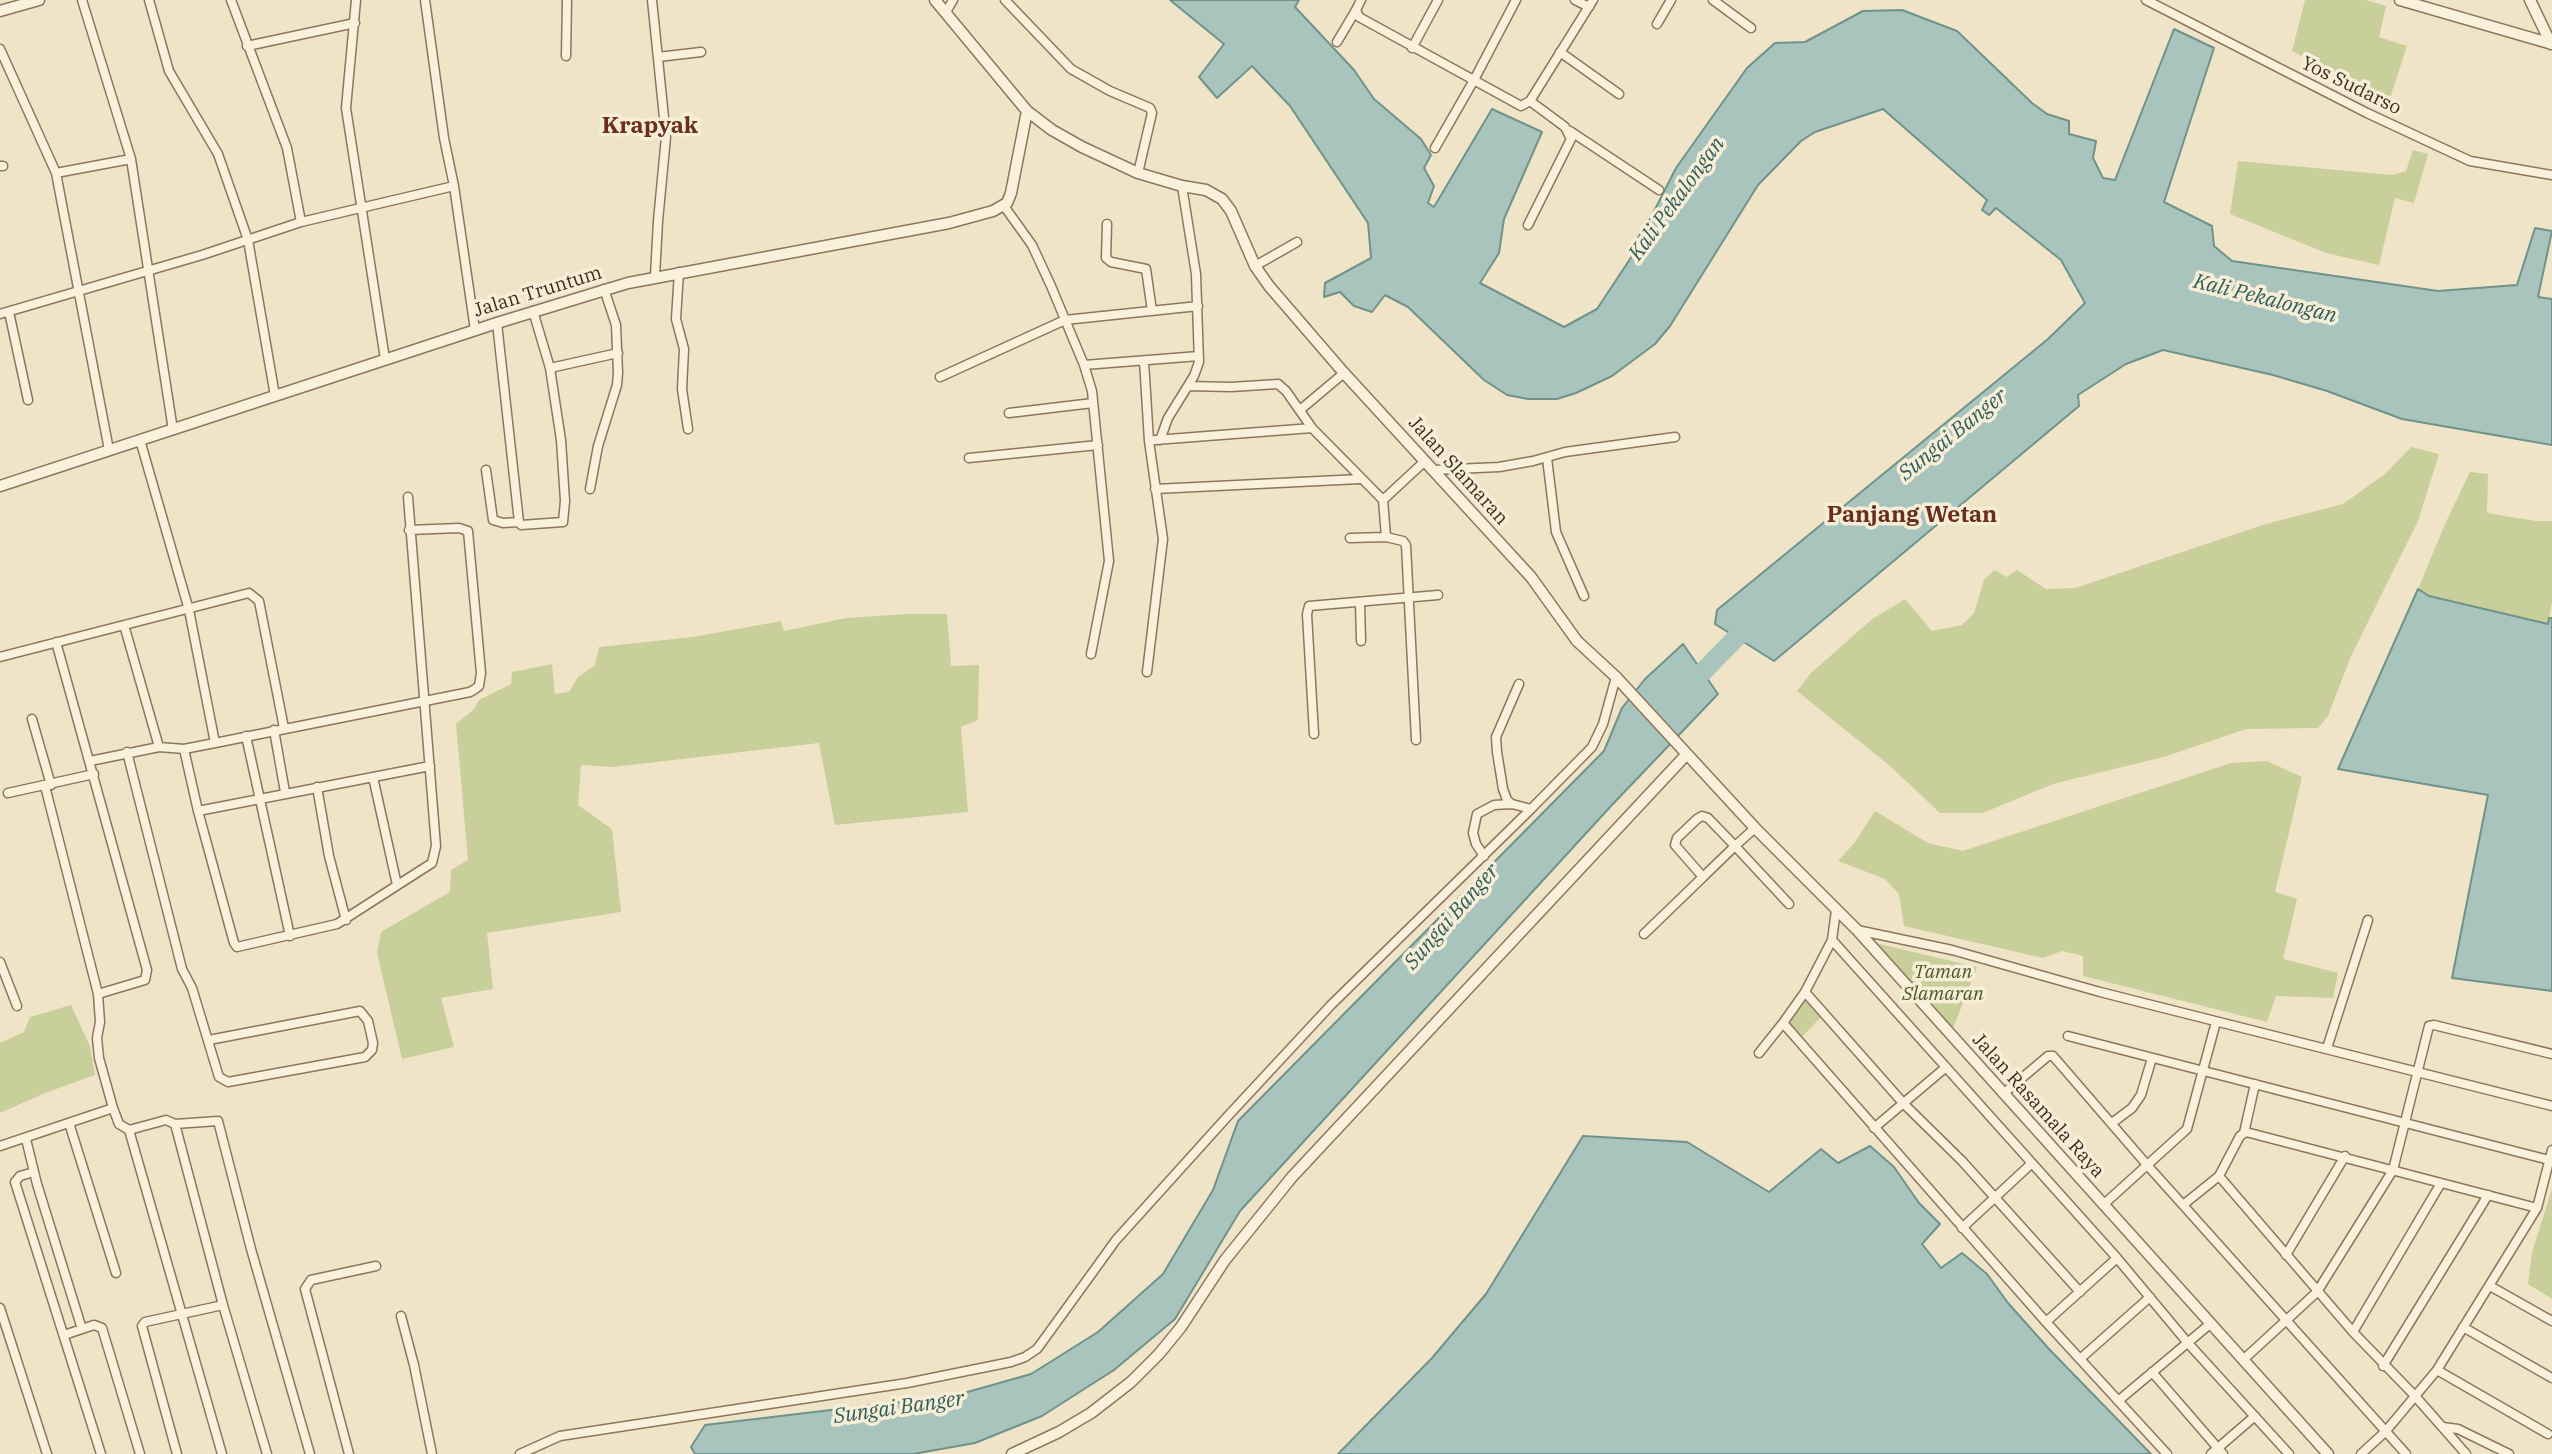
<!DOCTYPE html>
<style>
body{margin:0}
canvas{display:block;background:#f0e4c8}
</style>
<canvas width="2552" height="1454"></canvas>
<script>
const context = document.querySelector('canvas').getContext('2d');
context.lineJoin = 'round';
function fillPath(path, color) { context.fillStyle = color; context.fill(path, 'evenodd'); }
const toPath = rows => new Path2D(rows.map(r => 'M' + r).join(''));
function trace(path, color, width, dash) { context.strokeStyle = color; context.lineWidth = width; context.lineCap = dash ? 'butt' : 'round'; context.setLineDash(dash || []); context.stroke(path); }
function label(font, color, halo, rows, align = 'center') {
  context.font = font + ' "IBM Plex Serif",serif'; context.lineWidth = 7; context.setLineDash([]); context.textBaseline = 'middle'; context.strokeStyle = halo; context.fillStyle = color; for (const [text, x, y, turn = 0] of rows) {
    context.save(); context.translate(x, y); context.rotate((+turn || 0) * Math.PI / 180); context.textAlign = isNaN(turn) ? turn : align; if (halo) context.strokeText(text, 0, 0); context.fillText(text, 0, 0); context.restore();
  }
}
fillPath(toPath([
 [2305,0,2366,0,2386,6,2379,37,2407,46,2389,101,2292,51],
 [2413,150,2428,154,2414,203,2395,198,2379,265,2326,253,2230,214,2238,161,2393,175,2406,171],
 [2411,447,2439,454,2418,521,2351,656,2328,716,2318,728,2246,729,2167,756,2053,784,1983,813,1940,813,1890,766,1797,691,1811,673,1871,620,1905,599,1932,631,1962,625,1974,613,1984,580,1994,570,2007,577,2017,570,2046,589,2075,588,2266,524,2343,504,2385,474],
 [2470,472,2488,474,2487,513,2536,521,2552,521,2552,602,2548,624,2429,596,2418,589,2445,524],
 [907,614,947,614,951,666,979,665,978,720,961,727,968,812,835,825,819,743,613,767,581,765,578,805,612,829,621,912,487,933,493,989,441,998,454,1047,402,1059,377,953,381,932,450,892,451,870,468,860,456,724,474,709,479,700,511,684,512,672,552,664,555,694,569,692,578,677,595,665,599,647,693,637,781,621,784,631,846,618],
 [2267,761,2302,777,2275,892,2297,899,2283,959,2338,973,2333,998,2276,996,2267,1022,2083,976,2083,956,2062,951,2043,958,1904,926,1899,894,1885,879,1838,861,1855,842,1875,811,1928,843,1963,851,2231,763],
 [1871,942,1977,967,1952,1031],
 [1805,997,1822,1016,1800,1039,1790,1028,1791,1016],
 [71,1005,90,1046,95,1075,45,1093,0,1113,0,1043,24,1032,30,1017],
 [2552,1189,2552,1299,2528,1284,2532,1252]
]), '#c9cf9b');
const water = toPath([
 [1170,0,1299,0,1295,7,1354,70,1374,99,1421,139,1431,155,1424,168,1434,186,1428,203,1434,207,1492,109,1542,132,1504,219,1499,253,1480,283,1564,327,1597,309,1632,256,1629,251,1649,221,1676,168,1747,68,1775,43,1805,42,1863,11,1902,10,1957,31,2032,103,2047,114,2069,121,2069,134,2096,141,2093,158,2103,178,2115,180,2174,29,2214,48,2164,202,2212,226,2214,246,2232,261,2438,291,2517,285,2535,228,2552,231,2538,297,2552,299,2552,445,2402,419,2327,391,2273,375,2163,350,2126,364,2078,395,2079,406,1774,661,1715,624,1717,610,2048,339,2085,303,2061,260,1996,208,1989,215,1982,210,1987,200,1883,109,1815,132,1801,141,1758,185,1670,326,1655,344,1612,376,1576,393,1557,399,1528,399,1507,395,1484,380,1408,307,1385,295,1372,312,1354,306,1340,292,1324,297,1325,283,1371,258,1368,223,1290,106,1252,66,1217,98,1199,77,1224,44,1170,0],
 [2418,589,2429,596,2548,624,2549,618,2552,618,2552,991,2452,978,2488,795,2338,769,2418,589],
 [1683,644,1718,694,1611,806,1240,1211,1175,1319,1114,1370,1042,1416,975,1443,913,1454,695,1454,691,1447,705,1425,957,1395,1031,1374,1098,1332,1163,1274,1213,1190,1238,1121,1604,751,1622,708,1645,679,1683,644],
 [1583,1136,1687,1142,1769,1192,1821,1149,1838,1163,1870,1146,1894,1167,1919,1203,1940,1224,1922,1244,1941,1268,1962,1253,1987,1274,2008,1303,2049,1349,2151,1454,1338,1454,1432,1358,1486,1294,1583,1136]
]);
fillPath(water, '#a9c4bc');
trace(water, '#6f938a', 2);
trace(toPath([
 [1686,689,1735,639,1755,623]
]), '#a9c4bc', 19);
const minor = toPath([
 [82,0,131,159,173,430],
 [149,0,169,71,218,154,248,240,275,396],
 [231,0,287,148,301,222],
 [356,0,346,108,385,359],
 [425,0,444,138,454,186,475,330],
 [652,0,666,137,658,221,655,276],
 [1005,0,1071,69,1110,91,1150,108,1152,113,1138,173],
 [1361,0,1356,10,1359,17,1521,106,1530,101,1593,0],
 [1575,0,1589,7],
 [1713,0,1751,28],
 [2146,0,2367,113,2470,161,2552,175],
 [946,12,953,0],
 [1657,24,1671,0],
 [1337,42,1356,10],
 [247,46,355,23],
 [1412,48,1438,0],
 [0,49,56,173,109,450],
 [1560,52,1619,94],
 [566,56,567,0],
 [658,57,701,52],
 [1570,131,1659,190],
 [1435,148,1474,80,1516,0],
 [0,166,3,166],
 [56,173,131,159],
 [1004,206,1032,245,1051,286,1084,365,1092,391,1109,561,1091,654],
 [1107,224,1106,258,1111,262,1146,269,1152,311],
 [1528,225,1571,139,1565,127,1530,101],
 [1255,266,1297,242],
 [679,272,676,319,684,349,682,389,688,429],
 [9,312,28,400],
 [0,314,202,255,301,222,454,186],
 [497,323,519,522,521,525,563,522,565,501,561,440,550,368,533,311],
 [1144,361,1149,441,1163,539,1147,672],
 [1084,365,1199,356],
 [550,368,618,353],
 [940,377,1065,320,1198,306],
 [1188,386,1231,387,1278,384,1286,391,1312,428,1383,500,1425,461],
 [1300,410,1344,373],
 [1009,413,1093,403],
 [140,440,189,610,215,743],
 [1155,440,1312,428],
 [1160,440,1168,418,1194,376,1199,362,1196,274,1182,186],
 [969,458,1098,445],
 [1547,458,1556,532,1584,596],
 [486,470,493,520,503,523,519,522],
 [1434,470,1499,467,1533,461,1565,452,1675,437],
 [590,489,598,446,617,385,618,373,616,325,604,289],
 [1155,489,1360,479],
 [1383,500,1386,537,1403,541,1406,545,1416,740],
 [1350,538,1386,537],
 [1360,603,1361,641],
 [124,625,159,747],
 [56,642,147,970,145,980,98,994],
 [0,657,249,593,259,601,284,728],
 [1519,684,1496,737,1497,752,1503,789,1507,800,1512,804,1531,809,1592,747,1603,724,1616,677],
 [32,719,51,785],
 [274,730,285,792],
 [1314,734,1307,614,1309,606,1438,595],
 [246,736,290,936],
 [184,749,198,811,234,943,237,947,337,924,432,863,436,846,408,497],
 [127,752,182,969,192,988,219,1077,228,1082,365,1057,372,1050,373,1043,368,1021,360,1011,209,1040],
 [90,761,159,747,184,749,215,743,470,692,475,689,479,686,481,673,468,531,459,528,409,530],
 [373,777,397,885],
 [45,786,98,994,100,1022,97,1038,99,1058,113,1108,119,1124,129,1130,166,1120,175,1124,218,1121,251,1249,310,1454],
 [317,787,329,856,346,920],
 [8,793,94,774],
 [198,811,430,766],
 [1755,828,1735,846,1703,877,1675,845,1677,838,1697,819,1702,816,1708,818,1735,846,1789,904],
 [1484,856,1476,844,1473,833,1477,814,1494,805,1512,804],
 [1836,910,1832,940,2117,1258,2187,1342,2289,1454],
 [1857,930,1952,950,2100,992,2552,1106],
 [1644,934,1703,877],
 [1832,940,1805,992,1783,1023,2046,1322,2167,1454],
 [0,962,17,1006],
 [1805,992,1904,1104,1962,1161,2080,1292],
 [2068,1036,2549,1160],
 [2327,1048,2368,920],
 [1759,1053,1783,1023],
 [2003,1094,2048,1056,2053,1056,2148,1166,2406,1454],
 [69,1123,116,1273],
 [2112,1123,2132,1108,2141,1095,2152,1058],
 [175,1124,223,1305,267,1454],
 [1874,1128,1945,1068],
 [129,1130,222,1454],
 [2244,1133,2255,1084],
 [26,1139,37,1184,82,1329],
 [0,1146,113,1108],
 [34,1172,20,1176,15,1182,101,1454],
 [2219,1176,2353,1332,2415,1396,2466,1454],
 [2103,1205,2187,1129,2216,1022],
 [2183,1205,2219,1176,2240,1136,2246,1132,2537,1208],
 [1962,1228,2031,1164],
 [2286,1255,2345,1156],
 [2490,1286,2552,1321],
 [0,1308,47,1454],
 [401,1316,414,1365,432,1454],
 [2046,1322,2117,1258],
 [2463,1327,2552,1378],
 [2353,1332,2441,1183],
 [64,1335,94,1325,102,1328,140,1454],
 [2080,1359,2150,1297],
 [2243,1360,2317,1292,2393,1170,2429,1026,2434,1025,2552,1054],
 [2383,1366,2488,1195],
 [2437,1370,2548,1434],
 [2152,1372,2223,1454],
 [2118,1401,2210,1324],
 [2443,1427,2458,1429,2509,1454],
 [177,1454,142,1326,145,1322,223,1305],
 [349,1454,305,1289,311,1280,376,1266],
 [520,1454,560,1436,907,1383,1011,1362,1025,1357,1037,1349,1048,1334,1116,1240,1227,1117,1331,1005,1531,809],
 [2211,1454,2255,1416],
 [2361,1454,2385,1432,2437,1370,2537,1208,2552,1150]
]);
const tertiary = toPath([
 [935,0,1027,111,1052,130,1082,147,1138,173,1182,186,1206,190,1222,199,1231,211,1255,266,1269,286,1344,373,1531,577,1577,641,1616,677,1755,828,1857,930,2328,1454],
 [2400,0,2552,44],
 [2530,0,2551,44],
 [0,11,39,0],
 [0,486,497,323,628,283,949,223,993,211,1007,203,1011,193,1027,111],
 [1012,1454,1059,1432,1091,1413,1131,1382,1159,1354,1181,1327,1225,1260,1292,1177,1686,755]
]);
trace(minor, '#8d765c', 11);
trace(tertiary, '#8d765c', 13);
trace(minor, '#faf1dc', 8);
trace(tertiary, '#faf1dc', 10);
label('19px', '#3d2e20', '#f7eed8', [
 ["Yos Sudarso",2351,86,26],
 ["Jalan Truntum",538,292,-17],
 ["Jalan Slamaran",1458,471,48],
 ["Jalan Rasamala Raya",2038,1106,48]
]);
label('italic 19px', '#4d5a26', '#f7eed8', [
 ["Taman",1943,973],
 ["Slamaran",1943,995]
]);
label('italic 21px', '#2f5d5a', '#f7eed8', [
 ["Kali Pekalongan",1677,199,-54],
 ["Kali Pekalongan",2265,299,14],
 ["Sungai Banger",1953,435,-39],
 ["Sungai Banger",1452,917,-49],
 ["Sungai Banger",899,1408,-8]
]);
label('bold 23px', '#6b2e1e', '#f7eed8', [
 ["Krapyak",650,126],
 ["Panjang Wetan",1912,515]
]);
</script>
